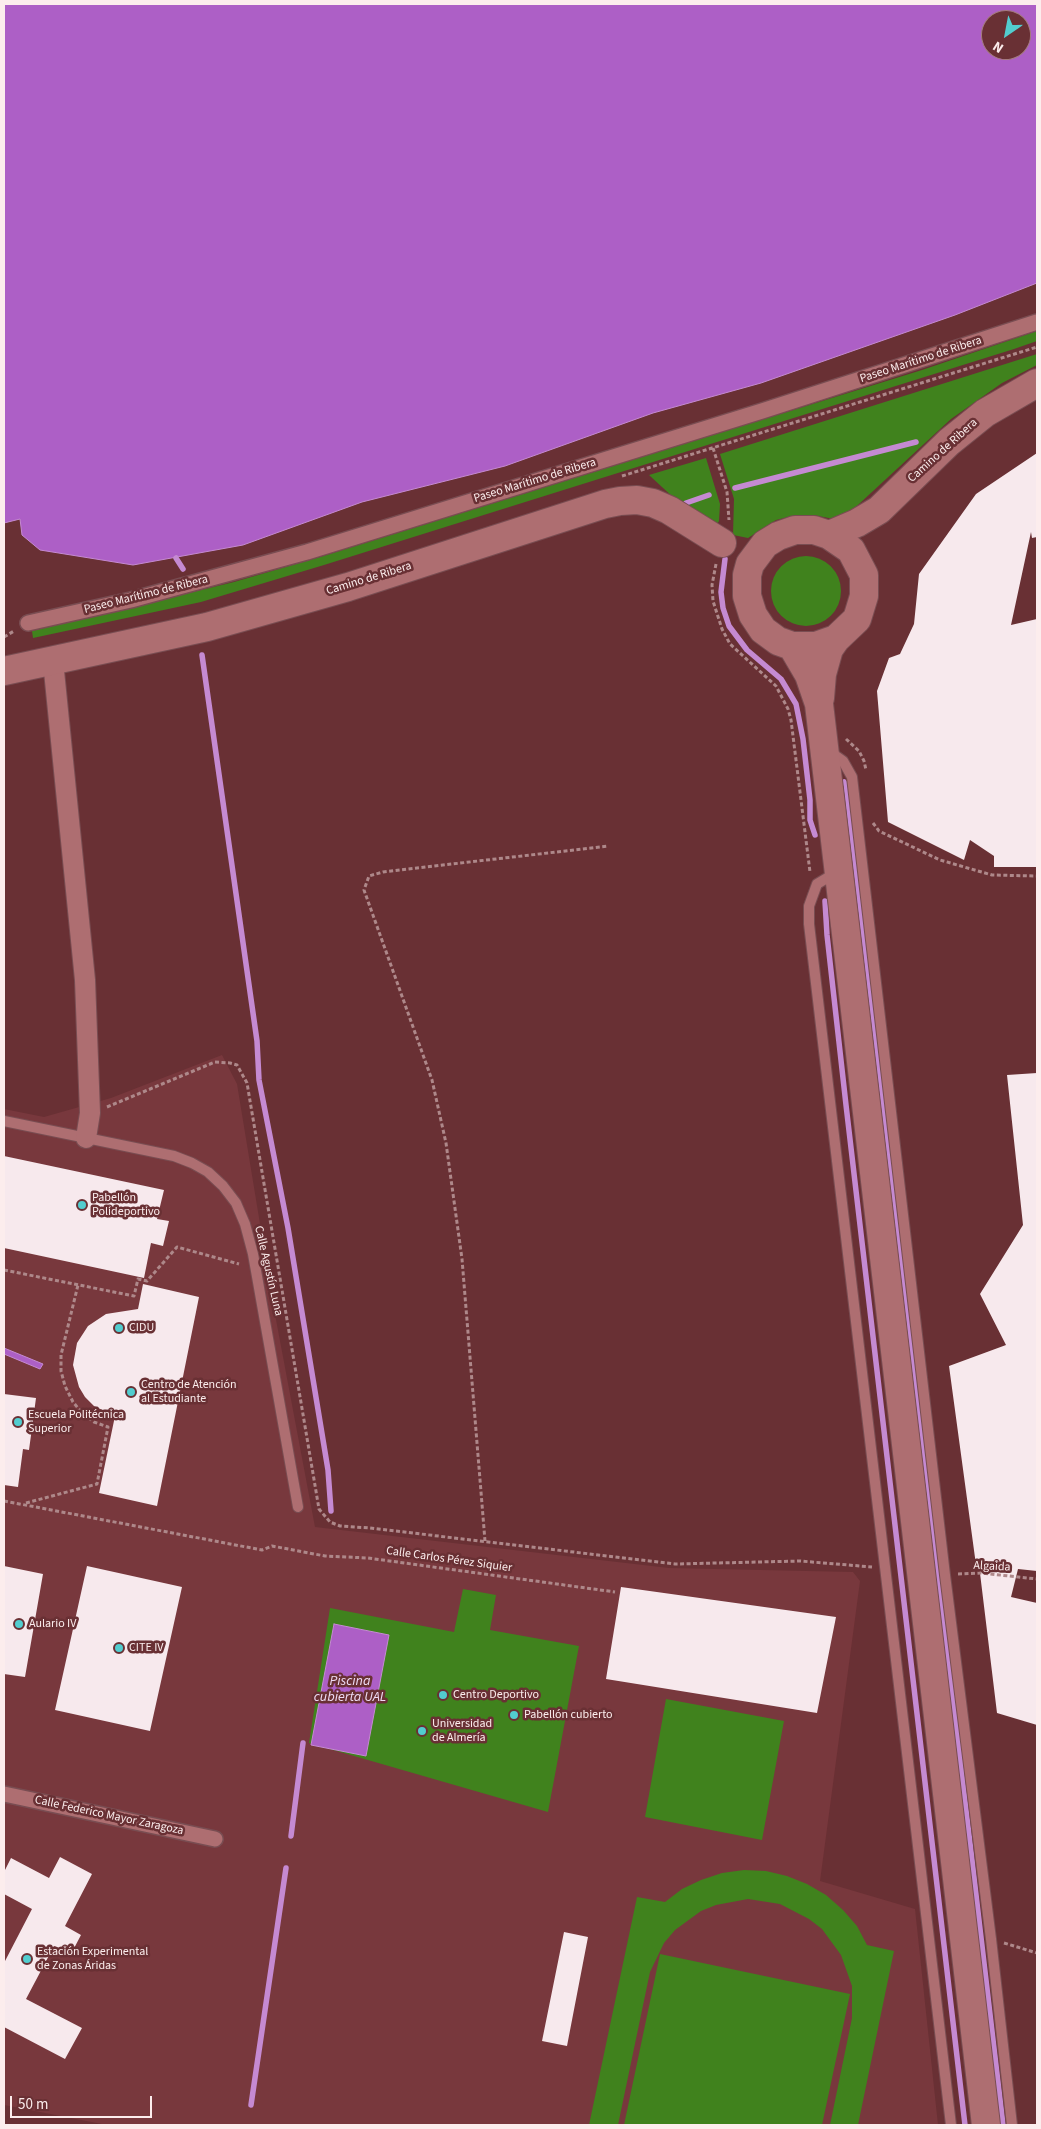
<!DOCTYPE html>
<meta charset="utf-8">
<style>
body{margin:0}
#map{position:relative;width:1041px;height:2129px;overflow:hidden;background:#693034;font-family:"Source Sans 3",sans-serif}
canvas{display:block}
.frame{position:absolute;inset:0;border:5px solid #fceded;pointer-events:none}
.north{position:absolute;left:981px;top:10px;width:50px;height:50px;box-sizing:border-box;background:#693034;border:1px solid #a47c7e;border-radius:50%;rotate:213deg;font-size:14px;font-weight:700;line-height:20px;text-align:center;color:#fceded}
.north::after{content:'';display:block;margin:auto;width:18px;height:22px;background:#52cdcf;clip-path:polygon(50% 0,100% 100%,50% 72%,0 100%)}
.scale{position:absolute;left:10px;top:2096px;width:142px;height:22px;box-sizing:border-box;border:2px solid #fceded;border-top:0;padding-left:6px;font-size:15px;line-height:18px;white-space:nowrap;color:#fceded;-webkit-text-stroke:4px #693034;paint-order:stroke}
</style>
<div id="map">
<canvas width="1041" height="2129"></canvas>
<div class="frame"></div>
<div class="north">N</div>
<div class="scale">50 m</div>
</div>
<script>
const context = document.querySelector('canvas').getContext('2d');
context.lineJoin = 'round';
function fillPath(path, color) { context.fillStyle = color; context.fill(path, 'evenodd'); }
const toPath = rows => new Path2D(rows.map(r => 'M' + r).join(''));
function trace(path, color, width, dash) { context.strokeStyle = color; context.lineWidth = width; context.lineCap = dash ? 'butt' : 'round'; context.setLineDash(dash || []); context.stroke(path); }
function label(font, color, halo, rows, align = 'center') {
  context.font = font + ' "Source Sans 3",sans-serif'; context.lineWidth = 5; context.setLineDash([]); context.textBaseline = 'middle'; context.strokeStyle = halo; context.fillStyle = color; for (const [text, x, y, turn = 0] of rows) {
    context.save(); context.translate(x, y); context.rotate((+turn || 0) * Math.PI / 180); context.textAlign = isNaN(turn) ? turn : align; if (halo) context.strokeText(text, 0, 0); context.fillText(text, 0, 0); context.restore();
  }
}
fillPath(toPath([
 [222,1055,237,1084,274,1309,315,1527,669,1568,853,1572,860,1581,820,1881,915,1909,938,2125,107,2125,4,2105,4,1109,44,1117,111,1098]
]), '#78383d');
fillPath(toPath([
 [1037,331,1037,341,1014,349,324,565,201,602,33,638,32,631,234,582,320,557,922,370],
 [1037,354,1037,365,1002,383,951,419,846,516,834,519,813,515,793,516,776,520,748,538,733,535,734,499,720,454],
 [706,458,720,504,719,521,716,526,675,499,649,475],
 '771 591a35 35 0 1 1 70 0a35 35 0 1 1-70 0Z',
 [463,1589,496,1595,490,1630,579,1646,548,1812,309,1743,330,1608,454,1632],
 [666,1699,784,1721,762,1840,645,1817],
 [744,1870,766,1871,787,1876,807,1884,826,1895,843,1910,857,1926,867,1945,894,1951,858,2125,830,2125,852,2018,852,1986,841,1955,822,1929,809,1919,780,1904,748,1899,716,1905,701,1911,675,1930,664,1943,650,1972,618,2125,589,2125,637,1897,665,1902,682,1889,701,1880,722,1873],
 [660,1954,850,1994,822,2125,624,2125]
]), '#40821d');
const water = toPath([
 [4,4,1037,4,1037,283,955,315,761,383,653,413,505,466,362,502,243,545,133,565,40,550,22,535,20,519,4,523,4,4],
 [991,20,1021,20,1021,50,991,50,991,20],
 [4,1348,43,1364,40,1369,4,1354,4,1348],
 [334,1624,389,1635,366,1756,311,1745,334,1624]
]);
fillPath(water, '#ad5fc6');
trace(water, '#c58ad2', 1);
trace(toPath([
 [735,488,916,442],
 [686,503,709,495],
 [176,558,183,569],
 [725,559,721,592,723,608,729,626,747,650,781,679,796,704,803,739,810,800,810,820,815,835],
 [202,655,257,1041,259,1080,288,1228,328,1470,331,1511],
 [844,782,846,785,1003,2125],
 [825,901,827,935,846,1105,965,2125],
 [291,1836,303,1743],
 [251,2105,286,1868]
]), '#c58ad2', 5.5);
fillPath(toPath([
 [1037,453,1037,537,1032,538,1031,532,1011,625,1037,619,1037,867,994,867,994,856,970,840,964,860,888,822,877,691,889,658,900,654,914,624,919,574,976,494],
 [1037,1073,1037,1571,1018,1569,1011,1597,1037,1603,1037,1725,997,1713,979,1565,976,1565,949,1366,1006,1345,980,1294,1023,1225,1007,1075],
 [4,1156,164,1190,157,1219,169,1221,163,1246,151,1243,144,1278,4,1248],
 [143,1284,199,1297,157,1506,99,1493,115,1416,94,1406,85,1397,79,1387,73,1365,77,1343,88,1326,106,1314,138,1309],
 [4,1394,36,1398,29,1450,23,1449,18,1487,4,1485],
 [4,1566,43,1574,25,1677,4,1674],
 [87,1566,182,1587,150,1731,55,1710],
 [621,1587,836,1617,817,1713,606,1679],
 [60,1857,92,1874,65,1926,81,1935,71,1954,54,1946,26,1999,82,2028,65,2059,4,2027,4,1963,32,1909,4,1894,4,1872,11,1858,49,1878],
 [564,1932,588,1937,567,2046,542,2041]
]), '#f7e9ed');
const service = toPath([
 [829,751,843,761,852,777,945,1575,991,1939,1012,2125],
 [837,872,817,884,809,906,809,924,951,2125],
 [4,1121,174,1156,192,1163,208,1172,223,1186,236,1203,245,1224,253,1254,298,1507]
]);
const pedestrian = toPath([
 [28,623,131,600,307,552,762,411,1037,322],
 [4,1794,215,1839]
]);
const minor = toPath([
 [53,661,85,980,90,1113,86,1138]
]);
const secondary = toPath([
 [829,535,857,523,879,510,949,442,985,413,1037,383],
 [792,646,809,675,819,704,986,2125],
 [4,671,207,627,348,587,605,504,620,501,637,500,653,503,669,510,722,543],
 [820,698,822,674,829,649,836,639,857,619,864,596,864,575,851,550,829,535,814,530,795,530,778,536,765,544,750,564,747,575,747,596,753,615,763,630,778,641,792,646,816,646,836,639]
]);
trace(service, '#794d52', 12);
trace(pedestrian, '#794d52', 18);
trace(minor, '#794d52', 22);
trace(secondary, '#794d52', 30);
trace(toPath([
 [713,448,727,492,729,520],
 [622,476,1037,347],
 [716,564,712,585,713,601,722,629,730,644,776,686,788,709,791,720,810,872],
 [4,637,14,631],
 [846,739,859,751,864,761,866,770],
 [873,823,879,831,940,860,992,875,1037,876],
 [107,1107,215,1062,230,1063,237,1065,247,1083,319,1509,330,1522,340,1526,370,1528,675,1564,800,1561,872,1567],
 [4,1270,134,1296,138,1279,147,1281,177,1247,239,1264],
 [4,1501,262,1550,272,1546,325,1556,368,1558,615,1592],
 [26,1503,97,1484,108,1427,94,1422,82,1413,73,1402,65,1386,61,1371,61,1355,78,1285],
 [485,1541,462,1259,446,1143,432,1080,364,890,369,876,383,872,608,846],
 [958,1574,981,1573,1037,1579],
 [1004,1943,1037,1953]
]), '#ae888a', 3, [4, 2.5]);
trace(service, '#ae6e71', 10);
trace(pedestrian, '#ae6e71', 15);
trace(minor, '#ae6e71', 20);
trace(secondary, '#ae6e71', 28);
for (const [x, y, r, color] of [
 [82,1205,5,"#52cdcf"],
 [119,1328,5,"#52cdcf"],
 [131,1392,5,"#52cdcf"],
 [18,1422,5,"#52cdcf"],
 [19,1624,5,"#52cdcf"],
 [119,1648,5,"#52cdcf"],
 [443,1695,5,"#52cdcf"],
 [514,1715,5,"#52cdcf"],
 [422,1731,5,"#52cdcf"],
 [27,1959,5,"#52cdcf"]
]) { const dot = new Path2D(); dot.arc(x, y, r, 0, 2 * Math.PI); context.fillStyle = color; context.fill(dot); trace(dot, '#693034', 2); }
label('12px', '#fceded', '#693034', [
 ["Paseo Marítimo de Ribera",921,360,-18],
 ["Camino de Ribera",943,451,-42],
 ["Paseo Marítimo de Ribera",535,481,-17],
 ["Camino de Ribera",369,579,-17],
 ["Paseo Marítimo de Ribera",146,595,-14],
 ["Calle Agustín Luna",268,1271,77],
 ["Calle Carlos Pérez Siquier",449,1560,8],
 ["Algaida",992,1567,3],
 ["Calle Federico Mayor Zaragoza",109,1816,12]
]);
label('12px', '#fceded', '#693034', [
 ["Pabellón",92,1198],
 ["Polideportivo",92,1212],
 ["CIDU",129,1328],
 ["Centro de Atención",141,1385],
 ["al Estudiante",141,1399],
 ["Escuela Politécnica",28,1415],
 ["Superior",28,1429],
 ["Aulario IV",29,1624],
 ["CITE IV",129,1648],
 ["Centro Deportivo",453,1695],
 ["Pabellón cubierto",524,1715],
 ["Universidad",432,1724],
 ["de Almería",432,1738],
 ["Estación Experimental",37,1952],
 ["de Zonas Áridas",37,1966]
], 'left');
label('italic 14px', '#eedbf4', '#693034', [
 ["Piscina",350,1682],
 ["cubierta UAL",350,1698]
]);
</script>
